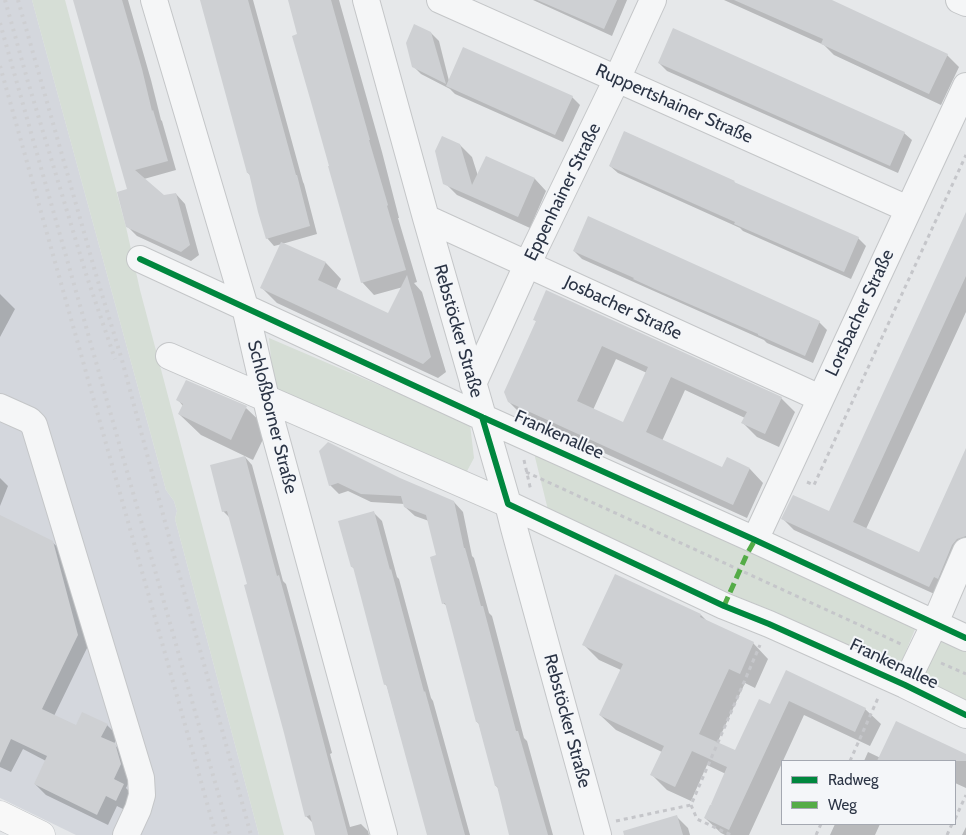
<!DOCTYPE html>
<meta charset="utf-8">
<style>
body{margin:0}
#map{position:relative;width:966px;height:835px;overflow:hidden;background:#e6e8ea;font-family:Cabin,sans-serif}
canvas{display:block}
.legend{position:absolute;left:781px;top:760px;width:175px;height:65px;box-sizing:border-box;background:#f4f6f9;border:1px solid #a4a8b1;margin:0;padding:6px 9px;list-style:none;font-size:15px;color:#2b3445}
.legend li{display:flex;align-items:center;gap:10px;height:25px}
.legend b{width:25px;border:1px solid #a4a8b1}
</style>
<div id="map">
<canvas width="966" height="835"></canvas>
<ul class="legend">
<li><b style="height:6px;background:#00873e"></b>Radweg</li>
<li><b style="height:6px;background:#54ac47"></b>Weg</li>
</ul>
</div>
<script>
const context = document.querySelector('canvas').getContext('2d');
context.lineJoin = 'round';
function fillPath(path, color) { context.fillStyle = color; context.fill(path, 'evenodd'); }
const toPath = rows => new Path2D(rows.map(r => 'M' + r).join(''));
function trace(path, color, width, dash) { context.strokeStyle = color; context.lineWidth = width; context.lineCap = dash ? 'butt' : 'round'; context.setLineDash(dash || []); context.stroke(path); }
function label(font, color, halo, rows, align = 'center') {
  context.font = font + ' Cabin,sans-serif'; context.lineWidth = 4; context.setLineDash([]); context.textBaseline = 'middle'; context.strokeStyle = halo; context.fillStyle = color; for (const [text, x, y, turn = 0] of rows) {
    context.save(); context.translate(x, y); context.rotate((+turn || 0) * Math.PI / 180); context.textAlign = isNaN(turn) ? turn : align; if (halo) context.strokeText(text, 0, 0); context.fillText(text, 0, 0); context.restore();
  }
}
fillPath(toPath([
 [0,0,32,0,166,490,174,501,177,511,175,519,259,835,76,835,0,798]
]), '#d4d7dd');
fillPath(toPath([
 [32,0,65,0,126,227,140,290,284,835,259,835,175,519,177,511,174,501,166,490],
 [269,338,470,424,474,458,466,473,274,390],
 [534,453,916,627,898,670,548,510],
 [940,636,966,649,966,702,920,681]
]), '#d6ded6');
fillPath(toPath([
 [74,0,128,0,151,80,161,120,162,121,176,170,144,179,163,197,176,194,185,204,199,255,191,261,137,236,127,226,128,190],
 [201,0,253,0,303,182,304,184,317,234,282,244,326,263,341,279,336,290,389,315,403,287,374,295,362,282,289,0,339,0,382,152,399,218,398,218,417,282,414,283,422,292,446,372,438,378,277,303,262,288,282,244,274,246,267,238,251,176,248,173],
 [533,0,627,0,612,36],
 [724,0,826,0,947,55,959,67,941,105,834,55,824,45],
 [431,33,439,41,449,81,572,97,580,105,563,142,455,94,450,89,421,74,413,66],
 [659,63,904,133,912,140,898,173,667,71],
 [625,132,734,182,737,185,858,238,866,246,851,279,743,231,740,228,618,173,610,166],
 [460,145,472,157,478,176,486,157,535,179,546,191,530,228,457,195,445,183],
 [966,215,966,312,866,529,919,554,966,452,966,548,941,597,794,530,783,519,829,513],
 [574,251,819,322,827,330,813,363,767,343,764,340,582,259],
 [0,294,15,309,0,337],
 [534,319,781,398,795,412,779,447,757,437,743,423,745,418,685,390,662,441,723,469,750,469,763,483,747,518,523,416,509,402,537,322],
 [616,359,647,373,624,423,593,410],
 [186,381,246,408,268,429,253,460,201,435,179,414,183,406,178,400],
 [321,451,400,479,454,502,463,512,472,556,474,558,489,613,492,616,524,738,527,741,553,835,511,835,498,788,496,786,479,724,477,722,447,606,443,603,438,556,429,521,415,516,405,507,405,504,371,502,348,491,339,494,330,485],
 [245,457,252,465,283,581,286,584,332,753,330,754,350,827,361,824,368,831,369,835,317,835,313,823,306,816,249,585,231,519,223,511],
 [0,478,8,486,0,506],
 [374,513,382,521,397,577,399,579,431,698,433,701,470,835,428,835,387,686,385,684,355,569,352,567],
 [0,516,52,542,64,553,88,646,54,716,77,726,107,725,118,736,114,744,125,756,132,776,126,788,134,796,127,811,117,806,108,825,46,795,35,784,46,761,23,749,11,772,0,767],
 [701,615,708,622,753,643,768,659,755,688,745,683,717,743,736,752,771,706,787,672,865,709,881,724,870,746,804,715,749,835,725,835,721,833,705,818,714,805,726,774,707,765,691,801,667,790,652,775,662,752,616,730,600,715,621,670,599,660,584,645],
 [868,752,887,761,864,761],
 [966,756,966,788,955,783,955,761,908,761,898,757],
 [676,816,688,828,690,835,652,835],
 [835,824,880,824,875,835,830,835],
 [966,827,966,835,962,835]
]), '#0003');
fillPath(toPath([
 [73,0,122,0,142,69,152,111,153,110,168,161,135,170,164,195,176,193,190,245,181,252,126,227,117,192,127,189],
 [200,0,248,0,296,175,297,175,310,226,266,239,258,212,249,173,247,173],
 [288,0,331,0,370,140,369,140,388,205,387,206,406,270,361,283,328,166,329,166,311,102,292,36,297,34],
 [537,0,617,0,604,29],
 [734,0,832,0,948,54,929,94,821,44,823,39],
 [414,24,431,32,446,84,412,67,406,43],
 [673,28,905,132,890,166,658,63],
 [463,47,573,96,555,135,446,86],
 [624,131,735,181,734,182,859,237,844,272,734,224,735,222,609,166],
 [442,136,460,144,472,185,486,156,535,178,518,217,443,184,435,151],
 [966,212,966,276,853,522,919,552,966,448,966,536,957,539,952,545,938,579,934,577,929,587,781,519,793,495,829,511],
 [588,216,820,321,805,356,758,335,758,334,657,290,633,279,634,278,573,251],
 [281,242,326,262,318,280,388,313,407,275,431,357,423,364,260,288],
 [546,290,782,397,765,434,741,423,747,412,671,377,646,432,722,467,727,457,750,468,733,505,508,402,504,392,536,321,533,320],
 [602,346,648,367,623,422,577,401],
 [186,380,247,406,231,440,178,414,183,404,176,400],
 [328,442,400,478,454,501,464,548,465,548,481,606,483,606,516,731,518,731,548,835,509,835,497,786,495,786,478,722,476,722,445,603,442,604,430,557,436,555,426,515,404,507,401,496,361,494,338,483,329,486,319,451],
 [245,456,277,576,279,575,296,637,348,835,315,835,310,815,305,817,284,733,244,585,247,584,227,511,222,512,210,465],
 [374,511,390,570,391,569,424,692,425,691,465,835,427,835,386,684,384,685,353,567,351,567,338,521],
 [0,515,53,541,78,635,42,709,76,725,82,712,108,724,101,737,115,743,121,764,114,779,124,784,116,801,106,796,97,815,34,784,47,756,11,739,0,763],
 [615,574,701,614,700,617,754,642,740,674,729,669,699,734,735,750,759,699,770,704,786,670,866,708,855,732,789,701,729,830,704,818,710,805,712,804,711,804,727,767,692,751,675,787,650,775,664,746,599,715,623,664,582,645],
 [896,721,966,754,966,761,877,761],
 [677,815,683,835,624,835,623,831]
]), '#ced0d3');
const minor = toPath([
 [154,0,245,307,270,416,384,835],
 [366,0,426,218,508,504,514,528,598,835],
 [440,0,908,209],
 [959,0,966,3],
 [426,218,820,398],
 [140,259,482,417,755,540,966,638],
 [169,356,508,504,724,606,769,624,905,685,966,715],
 [473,384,527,265,617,79,653,0],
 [0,407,29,420,34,425,141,778,142,795,138,809,126,835],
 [755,540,966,86],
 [905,685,935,623,966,551]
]);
const major = toPath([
 [0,815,41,835]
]);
trace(minor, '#c4c6c8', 28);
trace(major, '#c2c5c8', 29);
trace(toPath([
 [524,460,531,491],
 [526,472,901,644],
 [807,482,814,485,966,155],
 [941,663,966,674],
 [850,761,878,698],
 [691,805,697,819,731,835],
 [955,819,966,795],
 [616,821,691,805,760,645],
 [816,835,821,824],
 [947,835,952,824]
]), '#c5c6ca', 3, [4, 4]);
trace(minor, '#f5f6f7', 26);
trace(major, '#f8f8f8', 28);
trace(toPath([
 [5,0,28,82,86,274,115,359],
 [18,0,97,278,122,360,172,548,251,835],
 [0,23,230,835],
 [0,66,216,835]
]), '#cecfd2', 4, [2.5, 5]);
trace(toPath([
 [724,606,747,554,755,540]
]), '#54ac47', 5, [10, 5]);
trace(toPath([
 [140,259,482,417,755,540,966,638],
 [482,417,508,504,724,606,769,624,905,685,966,715]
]), '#00873e', 6);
label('18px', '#2b3445', '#f4f6f9', [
 ["Ruppertshainer Straße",674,104,24],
 ["Eppenhainer Straße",563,192,-64],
 ["Josbacher Straße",623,308,25],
 ["Lorsbacher Straße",860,313,-65],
 ["Rebstöcker Straße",458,331,74],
 ["Schloßborner Straße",272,417,76],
 ["Frankenallee",559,435,24],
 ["Frankenallee",894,664,25],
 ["Rebstöcker Straße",567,721,75]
]);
</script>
